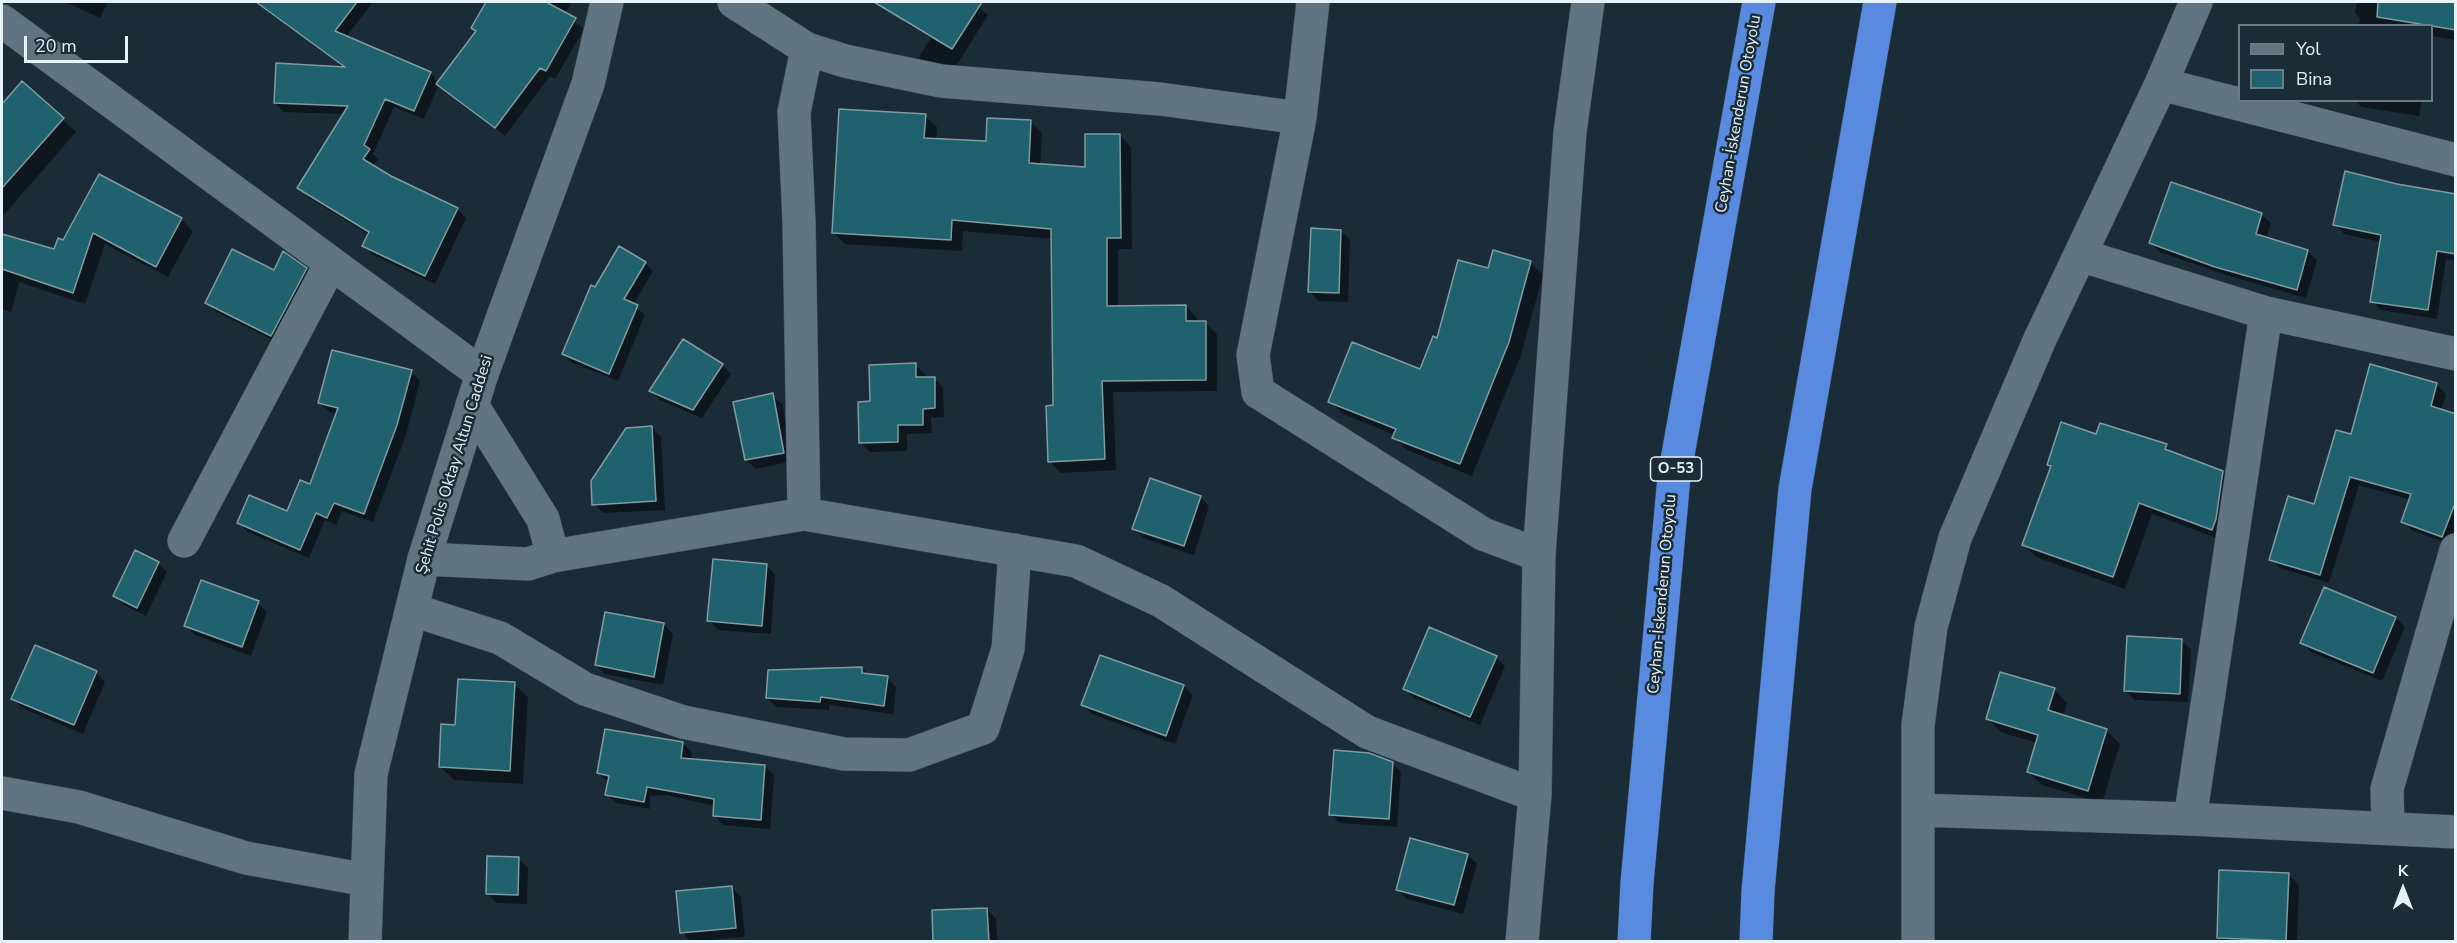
<!DOCTYPE html>
<meta charset="utf-8">
<style>
body{margin:0}
#map{position:relative;width:2457px;height:943px;overflow:hidden;background:#1a2c37;font-family:"Nunito Sans",sans-serif}
canvas{display:block}
.frame{position:absolute;inset:0;border:3px solid #e7f3fa;pointer-events:none}
.legend{position:absolute;left:2238px;top:24px;width:195px;height:78px;box-sizing:border-box;background:#1a2c37;border:2px solid #6c7c85;margin:0;padding:8px 10px;list-style:none;font-size:18px;color:#e7f3fa}
.legend li{display:flex;align-items:center;gap:12px;height:30px}
.legend b{width:30px;border:2px solid #6c7c85}
.north{position:absolute;left:2373px;top:859px;width:60px;height:60px;-webkit-text-stroke:4px #1a2c37;paint-order:stroke;rotate:0deg;font-size:16px;font-weight:700;line-height:24px;text-align:center;color:#e7f3fa}
.north::after{content:'';display:block;margin:auto;width:21px;height:27px;background:#e7f3fa;clip-path:polygon(50% 0,100% 100%,50% 72%,0 100%)}
.scale{position:absolute;left:24px;top:36px;width:104px;height:27px;box-sizing:border-box;border:3px solid #e7f3fa;border-top:0;padding-left:8px;font-size:18px;line-height:21px;white-space:nowrap;color:#e7f3fa;-webkit-text-stroke:4px #1a2c37;paint-order:stroke}
</style>
<div id="map">
<canvas width="2457" height="943"></canvas>
<div class="frame"></div>
<ul class="legend">
<li><b style="height:8px;background:#607581"></b>Yol</li>
<li><b style="height:16px;background:#1f616c"></b>Bina</li>
</ul>
<div class="north">K</div>
<div class="scale">20 m</div>
</div>
<script>
const context = document.querySelector('canvas').getContext('2d');
context.lineJoin = 'round';
function fillPath(path, color) { context.fillStyle = color; context.fill(path, 'evenodd'); }
const toPath = rows => new Path2D(rows.map(r => 'M' + r).join(''));
function trace(path, color, width, dash) { context.strokeStyle = color; context.lineWidth = width; context.lineCap = dash ? 'butt' : 'round'; context.setLineDash(dash || []); context.stroke(path); }
function label(font, color, halo, rows, align = 'center') {
  context.font = font + ' "Nunito Sans",sans-serif'; context.lineWidth = 5; context.setLineDash([]); context.textBaseline = 'middle'; context.strokeStyle = halo; context.fillStyle = color; for (const [text, x, y, turn = 0] of rows) {
    context.save(); context.translate(x, y); context.rotate((+turn || 0) * Math.PI / 180); context.textAlign = isNaN(turn) ? turn : align; if (halo) context.strokeText(text, 0, 0); context.fillText(text, 0, 0); context.restore();
  }
}
fillPath(toPath([
 [65,2,108,2,100,18],
 [288,2,373,2,346,37,430,73,439,82,477,32,473,28,488,2,572,2,565,14,584,29,555,79,550,76,505,136,439,84,424,119,394,107,373,154,378,159,373,166,390,177,457,209,466,218,435,284,373,255,364,246,369,235,308,197,299,188,344,114,284,112,275,103,346,69,278,16],
 [903,2,928,2,946,13,953,2,971,2,988,15,953,71,928,66,919,57,931,38,905,23,896,13],
 [2357,2,2456,2,2456,40,2433,36,2432,44,2432,26,2359,26,2360,18,2355,13],
 [22,83,76,132,2,217,2,106],
 [2355,100,2422,100,2419,116,2361,107],
 [925,116,937,127,936,140,987,143,1030,121,1042,133,1040,165,1087,169,1120,135,1131,147,1132,249,1118,249,1118,307,1186,306,1197,318,1197,322,1205,322,1217,334,1217,391,1113,392,1116,470,1061,473,1049,461,1054,407,1053,239,963,231,962,251,845,244,833,232],
 [99,176,181,219,193,231,168,277,105,244,85,304,19,282,11,312,2,309,2,235,55,251,64,241],
 [2397,185,2456,196,2456,261,2446,259,2437,319,2381,310,2372,301,2381,242,2344,234,2335,224],
 [2261,214,2271,223,2266,239,2307,251,2317,260,2306,298,2226,275,2160,252,2151,243],
 [1341,231,1350,240,1348,302,1319,301,1310,292],
 [1530,262,1543,275,1521,355,1472,476,1407,450,1394,438,1395,435,1343,414,1330,401,1421,370,1438,340],
 [645,263,653,271,633,305,645,315,618,381,571,362,563,354,596,289],
 [306,270,315,279,281,344,216,312,207,303,274,272],
 [722,365,731,374,702,418,660,400,651,391],
 [915,365,925,374,925,379,934,378,943,388,944,417,931,418,932,433,907,434,907,451,870,452,860,442,871,402],
 [411,372,420,381,406,435,373,522,342,511,336,525,325,520,309,558,248,532,239,523,288,513,310,486,337,414,329,412,320,403],
 [2436,384,2446,394,2441,411,2456,416,2456,534,2451,545,2412,530,2403,521,2411,500,2359,485,2329,583,2280,568,2271,559,2315,506,2352,436],
 [772,395,782,404,793,461,756,469,746,460],
 [652,428,661,437,665,510,603,513,594,504],
 [2097,436,2166,446,2175,455,2223,472,2235,485,2225,541,2152,514,2125,589,2036,557,2024,545,2052,467,2049,465],
 [1200,497,1209,506,1194,555,1143,538,1134,529],
 [158,563,167,572,146,616,124,605,114,596],
 [766,565,775,574,771,634,718,630,709,620],
 [2324,589,2396,618,2405,627,2382,681,2311,652,2302,642],
 [258,603,267,612,251,656,195,635,186,626],
 [664,625,673,634,663,685,605,674,596,665],
 [2182,641,2191,650,2188,702,2135,700,2126,691],
 [1496,657,1505,666,1480,725,1414,698,1404,689],
 [862,668,869,675,887,678,896,687,893,714,829,705,829,710,777,707,767,698],
 [96,672,105,682,83,734,22,708,13,699],
 [514,684,528,697,523,784,454,780,440,766],
 [1184,686,1193,695,1175,744,1092,714,1083,705],
 [2054,689,2067,703,2063,717,2106,730,2120,744,2102,803,2042,785,2028,772,2037,743,2001,732,1988,719],
 [683,743,692,753,691,760,765,766,774,775,770,829,723,825,714,815,715,806,667,795,650,796,650,809,616,803,607,794,609,783,599,773],
 [1392,763,1401,772,1397,827,1340,823,1331,814],
 [1467,855,1477,864,1463,914,1407,899,1397,889],
 [519,859,528,868,527,904,497,903,488,894],
 [2288,874,2299,885,2297,942,2223,942,2218,937],
 [731,887,741,897,745,937,691,942,682,932],
 [987,909,996,919,997,942,934,942]
]), '#0007');
const building = toPath([
 [256,2,357,2,335,31,431,72,414,111,385,99,364,145,370,149,363,159,391,176,458,208,425,276,362,246,369,232,297,188,348,106,274,103,276,63,345,67,256,2],
 [486,2,546,2,576,18,546,71,540,68,495,128,436,84,476,31,471,28,486,2],
 [874,2,982,2,952,49,874,2],
 [2378,2,2456,2,2456,30,2377,17,2378,2],
 [22,81,64,118,2,188,2,104,22,81],
 [839,109,926,114,924,138,986,141,987,118,1031,120,1029,163,1085,167,1085,134,1120,134,1121,238,1107,238,1107,306,1186,305,1186,321,1206,321,1206,380,1102,381,1105,459,1048,462,1046,406,1053,405,1051,229,952,220,951,240,832,233,839,109],
 [2345,171,2397,184,2456,194,2456,254,2437,251,2428,310,2370,302,2381,235,2333,225,2345,171],
 [99,174,182,218,156,267,93,233,73,293,2,269,2,234,54,249,58,238,63,240,99,174],
 [2171,182,2262,213,2256,234,2308,250,2297,290,2215,267,2149,243,2171,182],
 [1311,228,1341,230,1339,293,1308,292,1311,228],
 [619,246,646,262,624,299,638,305,609,374,562,354,591,285,595,287,619,246],
 [232,249,274,270,283,251,307,268,271,336,205,303,232,249],
 [1493,250,1531,261,1509,342,1460,464,1392,438,1396,429,1328,402,1352,342,1420,369,1433,336,1437,338,1458,260,1488,268,1493,250],
 [683,339,723,364,693,410,649,391,683,339],
 [332,350,412,370,397,425,364,514,334,503,327,518,316,513,300,550,237,523,249,495,287,511,300,480,310,484,338,408,318,403,332,350],
 [916,363,916,377,935,377,935,408,923,409,923,425,898,425,898,442,859,443,858,402,870,401,869,365,916,363],
 [2370,364,2437,383,2431,406,2456,414,2456,501,2442,537,2401,522,2411,494,2350,477,2320,575,2269,560,2288,496,2314,504,2336,430,2351,434,2370,364],
 [773,393,784,453,745,460,733,402,773,393],
 [2061,422,2096,434,2100,423,2167,444,2165,449,2223,471,2216,519,2212,530,2139,503,2113,577,2022,545,2051,466,2047,465,2061,422],
 [652,426,656,501,592,505,591,481,626,428,652,426],
 [1150,478,1201,496,1184,546,1132,529,1150,478],
 [135,550,159,562,137,608,113,596,135,550],
 [713,559,767,564,762,626,707,621,713,559],
 [201,580,259,601,242,647,184,626,201,580],
 [2324,587,2396,617,2373,673,2300,643,2324,587],
 [605,612,664,623,654,677,595,665,605,612],
 [1429,627,1497,656,1470,717,1403,689,1429,627],
 [2127,636,2182,639,2180,694,2124,691,2127,636],
 [35,645,97,671,74,725,11,699,35,645],
 [1100,655,1184,685,1166,736,1081,705,1100,655],
 [862,667,862,673,888,676,884,706,821,697,820,702,766,698,768,670,862,667],
 [2000,672,2055,688,2048,710,2107,729,2088,791,2027,772,2038,735,1986,719,2000,672],
 [458,679,515,682,510,771,439,767,441,724,455,725,458,679],
 [605,729,683,742,681,758,765,765,761,820,713,816,714,799,647,787,644,802,605,795,609,776,597,773,605,729],
 [1334,750,1369,753,1393,762,1389,819,1329,815,1334,750],
 [1410,838,1468,854,1454,905,1396,890,1410,838],
 [487,856,519,857,518,895,486,894,487,856],
 [2219,870,2289,873,2286,941,2217,938,2219,870],
 [732,886,736,928,680,933,676,891,732,886],
 [987,908,989,942,933,942,932,910,987,908]
]);
fillPath(building, '#1f616c');
trace(building, '#819ca1', 1.5);
const minor = toPath([
 [734,2,807,49,845,61,941,81,1160,99,1300,118],
 [1313,2,1300,118,1253,355,1258,392,1483,534,1539,555],
 [2,21,482,374],
 [2161,84,2456,160],
 [2080,255,2266,313,2456,354],
 [472,405,543,519,553,556],
 [804,514,799,222,794,112,807,49],
 [184,541,331,263],
 [424,559,528,564,553,556,804,514,1076,561,1161,601,1367,732,1535,795],
 [413,610,500,638,585,689,683,722,844,754,909,755,983,728,1008,649,1015,550],
 [2,793,79,807,246,858,367,880],
 [1918,810,2190,819,2456,832],
 [2190,819,2266,313],
 [2388,828,2387,789,2456,550],
 [1522,942,1535,795,1539,555,1570,132,1588,2],
 [1918,942,1918,725,1931,627,1955,538,2040,339,2161,84,2196,2]
]);
const tertiary = toPath([
 [365,942,371,774,424,559,482,374,588,84,607,2]
]);
const motorway = toPath([
 [1634,942,1637,883,1674,477,1759,2],
 [1756,942,1758,891,1795,489,1880,2]
]);
trace(minor, '#3a4a53', 34);
trace(tertiary, '#3a4a53', 34);
trace(motorway, '#3a4a53', 34);
trace(minor, '#607581', 33);
trace(tertiary, '#607581', 33);
trace(motorway, '#588be0', 33);
for (const [x, y, w] of [
 [1676,469,51]
]) { const box = new Path2D(); box.roundRect(x - w / 2, y - 12, w, 24, 4.5); context.fillStyle = '#1a2c37'; context.fill(box); trace(box, '#e7f3fa', 1.5); }
label('bold 15px', '#e7f3fa', null, [
 ["O-53",1676,469]
]);
label('16px', '#e7f3fa', '#1a2c37', [
 ["Ceyhan-İskenderun Otoyolu",1739,114,-80],
 ["Şehit Polis Oktay Altun Caddesi",455,465,-73],
 ["Ceyhan-İskenderun Otoyolu",1663,594,-85]
]);
</script>
